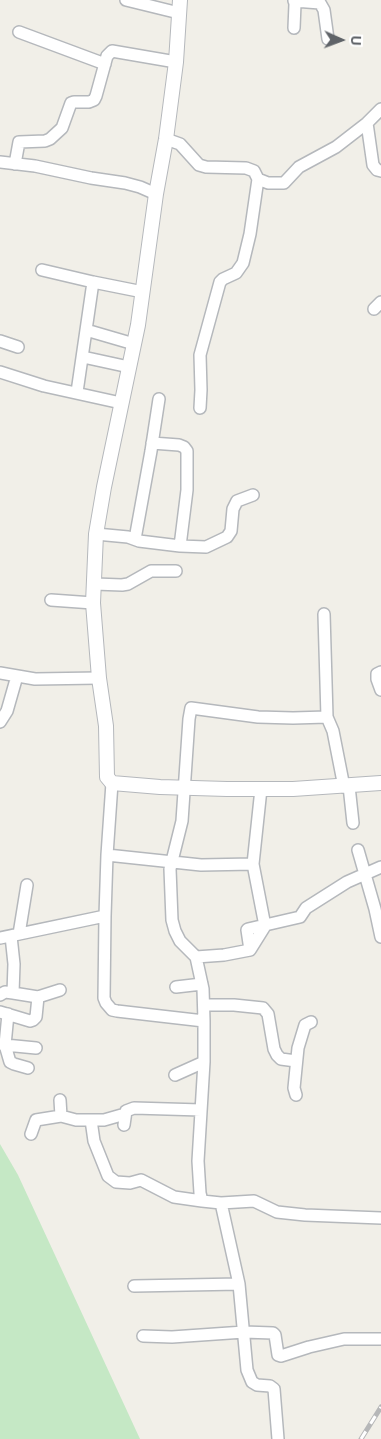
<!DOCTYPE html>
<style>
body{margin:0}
#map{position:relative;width:381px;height:1439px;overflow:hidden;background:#f1efe8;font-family:"Open Sans",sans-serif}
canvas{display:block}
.north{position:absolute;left:316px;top:15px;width:50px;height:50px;-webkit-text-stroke:4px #fff;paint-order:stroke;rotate:92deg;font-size:14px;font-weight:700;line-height:20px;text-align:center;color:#5f6368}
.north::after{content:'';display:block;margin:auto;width:18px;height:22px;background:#5f6368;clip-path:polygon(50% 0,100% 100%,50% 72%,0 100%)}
</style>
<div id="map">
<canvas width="381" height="1439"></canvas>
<div class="north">U</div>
</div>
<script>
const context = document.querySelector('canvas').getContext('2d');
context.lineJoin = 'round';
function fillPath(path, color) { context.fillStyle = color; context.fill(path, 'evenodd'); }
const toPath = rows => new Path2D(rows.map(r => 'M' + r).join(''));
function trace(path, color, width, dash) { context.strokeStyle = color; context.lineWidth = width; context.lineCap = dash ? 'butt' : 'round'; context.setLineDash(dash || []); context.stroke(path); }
fillPath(toPath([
 [0,1144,18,1175,140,1439,0,1439]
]), '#c5e8c5');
const minor = toPath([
 [126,0,179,13],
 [294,1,320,3,324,10,328,39],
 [294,28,295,4,294,0],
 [19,32,105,64],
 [367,123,373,165,377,170,381,171],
 [166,139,180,144,199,165,206,167,246,168,254,171,258,179,250,234,243,263,236,273,223,279,220,282,200,355,201,390,200,408],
 [0,162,35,166,91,178,125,183,140,187,156,194],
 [15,164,19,142,45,141,50,139,62,128,71,103,74,102,89,102,94,100,96,96,107,56,112,51,176,62],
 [258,179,268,183,284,183,299,167,336,147,367,123,381,109],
 [42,270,93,282,143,292],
 [374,309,381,302],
 [86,330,134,344],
 [0,341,18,347],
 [83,357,129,367],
 [0,372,44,386,121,403],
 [77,392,93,282],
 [96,534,128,537,139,541,180,546,187,490,187,451,184,447,179,445,152,443],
 [135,539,151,451,159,399],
 [180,546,206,547,227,537,231,531,233,509,237,501,253,495],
 [95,584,122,585,128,584,151,571,176,571],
 [51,600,93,603],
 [324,614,327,717],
 [381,672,377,674,377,679,381,690],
 [0,673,35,679,99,678],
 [0,722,7,711,17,676],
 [112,783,107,855,105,916,104,998,106,1003,112,1010,117,1011,204,1021],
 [349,786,353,823],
 [344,787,333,731,327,717,293,718,258,717,191,708,189,719,182,821,170,869,172,920,175,931,180,941,196,957,224,955,250,950,247,930,248,929,300,917,306,908,347,882,381,867],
 [358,850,375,909,381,937],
 [107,855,201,865,253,864,265,926,250,950],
 [253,864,261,789],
 [19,934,27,885],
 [0,938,105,916],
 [196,957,203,989,204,1021,204,1062,198,1161,200,1193,202,1201,221,1203,239,1284,247,1370,252,1382,257,1385,270,1386,274,1389,278,1439],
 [176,987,202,984],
 [13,993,38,997,60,990],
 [0,995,5,992,13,993,14,964,11,936],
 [204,1005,234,1005,263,1008,268,1014,274,1049,277,1055,281,1059,296,1061],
 [0,1012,30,1021,33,1020,36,1017,38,997],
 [8,1014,5,1045,36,1048],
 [0,1044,5,1045,10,1062,14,1064,28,1068],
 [175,1075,204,1062],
 [296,1095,294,1088,298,1048,305,1025,311,1022],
 [60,1100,61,1116,76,1120,104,1120,125,1114],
 [91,1120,94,1141,108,1176,116,1182,130,1183,141,1180,174,1197,202,1201],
 [124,1125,126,1111,134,1108,201,1110],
 [31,1134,36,1120,61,1116],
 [221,1203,254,1201,277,1212,305,1215,381,1218],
 [134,1286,239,1284],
 [143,1336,172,1337,244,1332,273,1333,275,1335,278,1355,281,1356,309,1347,344,1339,381,1339]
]);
const tertiary = toPath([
 [180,0,176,62,166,139,156,194,138,325,104,487,96,534,93,603,99,678,106,726,107,777,112,783,160,787,227,789,293,789,381,783]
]);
trace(minor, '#b5b8bc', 14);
trace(tertiary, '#b5b8bc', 16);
trace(minor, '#fff', 11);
trace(tertiary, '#fff', 14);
const rail = toPath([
 [361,1439,381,1407]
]);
trace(rail, '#b6b7b8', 5);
trace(rail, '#fff', 3, [9]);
</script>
